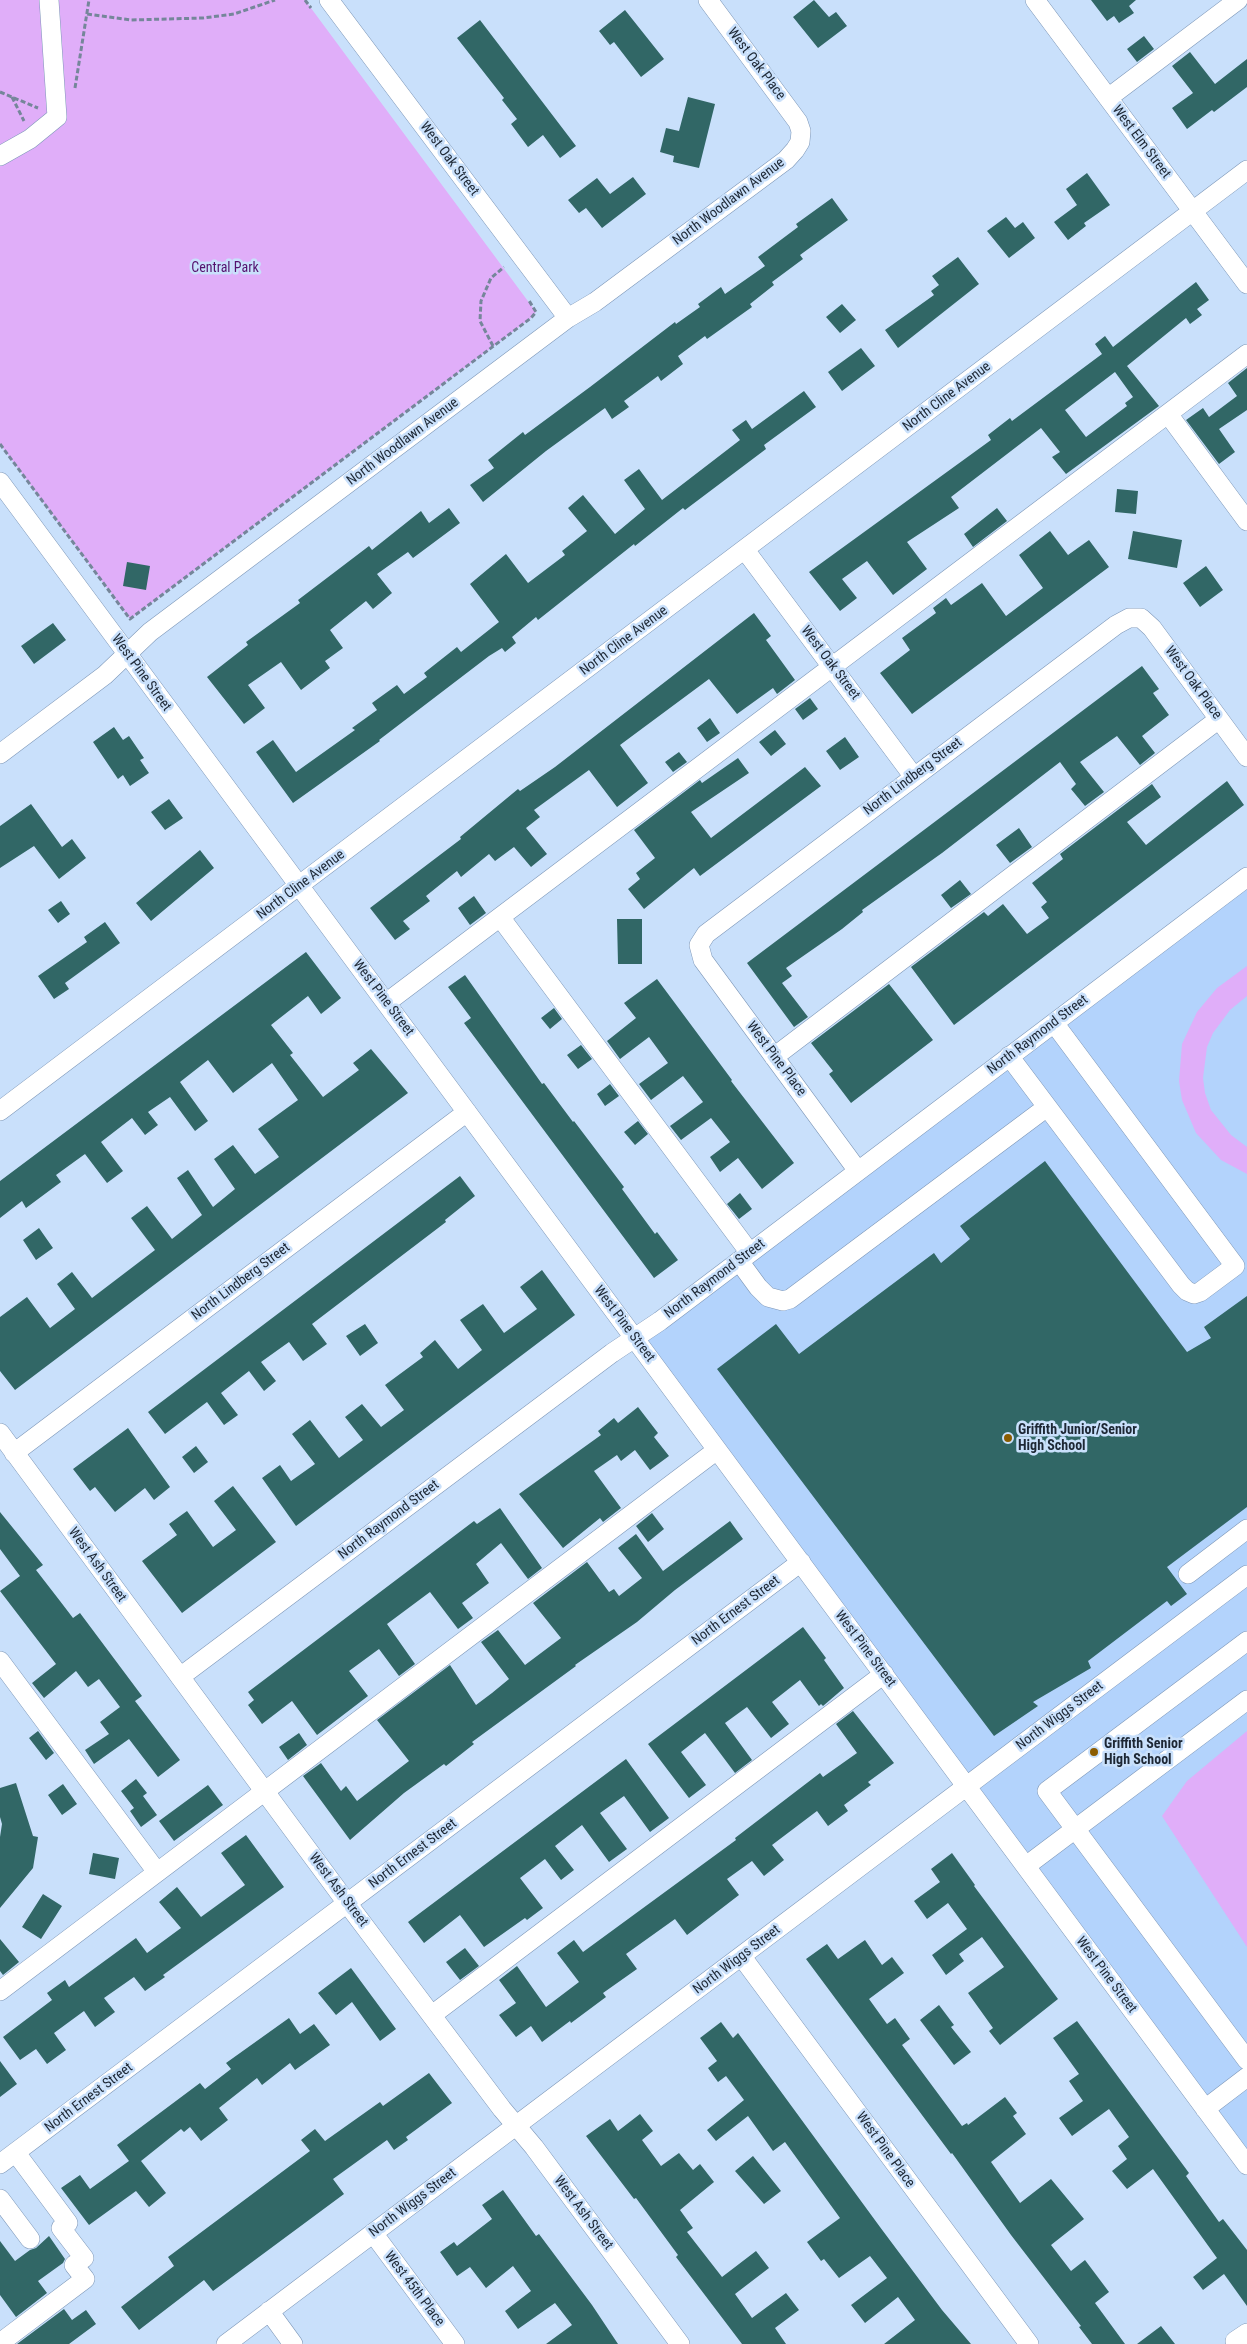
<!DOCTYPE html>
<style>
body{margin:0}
canvas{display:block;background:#c9e0fb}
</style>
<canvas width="1247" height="2344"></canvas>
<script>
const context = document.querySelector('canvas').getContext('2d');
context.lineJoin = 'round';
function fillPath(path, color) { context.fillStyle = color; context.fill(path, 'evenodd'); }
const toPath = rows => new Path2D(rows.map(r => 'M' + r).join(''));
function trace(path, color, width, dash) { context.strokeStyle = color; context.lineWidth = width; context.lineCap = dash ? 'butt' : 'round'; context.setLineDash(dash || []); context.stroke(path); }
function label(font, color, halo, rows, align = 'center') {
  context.font = font + ' "Roboto Condensed",sans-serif'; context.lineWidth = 5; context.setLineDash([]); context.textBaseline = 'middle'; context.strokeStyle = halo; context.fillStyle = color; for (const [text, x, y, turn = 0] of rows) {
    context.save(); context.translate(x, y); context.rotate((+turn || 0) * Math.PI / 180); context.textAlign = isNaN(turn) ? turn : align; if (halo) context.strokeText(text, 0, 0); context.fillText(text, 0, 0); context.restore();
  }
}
fillPath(toPath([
 [1247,875,1247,2165,634,1338]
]), '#b3d3fc');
fillPath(toPath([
 [0,0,305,0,536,312,531,318,130,619,0,444],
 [1247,966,1247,996,1230,1010,1213,1033,1207,1047,1203,1078,1205,1093,1211,1110,1231,1135,1247,1147,1247,1174,1221,1160,1196,1133,1182,1100,1179,1081,1182,1044,1197,1012,1217,988],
 [1247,1731,1247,1947,1162,1816,1187,1781]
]), '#e0aef9');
fillPath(toPath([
 [814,0,829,17,836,12,847,26,818,48,793,17],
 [1091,0,1136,0,1129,6,1134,13,1119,23,1114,16,1107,21],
 [625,10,664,59,641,77,614,42,610,45,599,31],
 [480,20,576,146,560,158,543,135,528,147,511,124,517,119,502,100,504,98,457,38],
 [1144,36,1154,49,1137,62,1127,49],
 [1190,52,1215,84,1247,59,1247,87,1214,112,1212,110,1187,129,1172,108,1193,93,1172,66],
 [688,97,715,104,699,168,673,162,674,156,660,152,666,128,679,131],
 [1087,173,1110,205,1084,223,1086,226,1068,240,1054,222,1077,205,1066,189],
 [633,177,646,194,602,228,586,208,579,213,568,200,597,178,610,194],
 [832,198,848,220,800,255,803,259,772,282,774,285,750,304,752,307,707,339,705,336,678,356,683,364,661,381,658,376,624,401,629,407,612,419,605,408,546,451,483,502,470,485,494,468,488,460,523,432,525,435,590,387,675,322,676,324,700,307,698,304,721,287,725,294,765,266,758,257,798,227,796,224],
 [1006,217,1015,228,1023,222,1035,238,1009,258,987,231],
 [958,257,979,284,898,348,885,330,934,295,931,291,939,285,932,276],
 [1196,282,1209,300,1197,309,1202,315,1190,324,1186,318,1127,366,1159,406,1066,474,1052,457,1060,452,1041,428,951,497,959,508,907,542,927,569,893,595,867,561,842,579,857,598,840,611,809,572,991,440,988,435,1010,418,1012,421,1102,354,1095,344,1105,336,1113,347],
 [1115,372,1133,397,1125,403,1127,406,1086,437,1065,410],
 [842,304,856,320,840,333,826,317],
 [861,348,875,366,842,391,828,372],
 [1247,368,1247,410,1219,429,1235,452,1219,464,1186,420,1203,408,1209,417,1237,396,1228,383],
 [804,391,816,407,764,445,766,449,685,510,683,508,635,546,634,544,538,620,536,617,512,637,516,643,505,652,502,648,489,656,379,740,380,741,293,803,256,752,273,740,296,772,355,730,352,728,377,710,372,703,397,685,404,694,427,677,424,673,457,647,461,652,499,622,470,584,506,554,528,583,565,555,562,551,587,531,568,508,583,495,615,534,645,509,624,480,639,469,662,500,740,440,732,430,746,420,752,429],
 [1117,489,1138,491,1136,514,1115,512],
 [449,508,460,523,413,558,408,552,377,574,392,593,373,609,366,601,330,630,343,648,325,661,330,668,301,690,281,662,248,685,265,708,244,724,207,677,248,645,246,642,300,603,298,600,369,546,372,550,421,511,429,523],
 [997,508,1007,521,973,547,964,534],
 [1050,531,1068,555,1089,540,1109,567,912,714,880,673,910,650,902,638,936,613,933,608,946,598,951,605,982,583,1006,616,1043,588,1019,555],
 [1133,531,1182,540,1177,568,1128,559],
 [127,562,150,566,146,590,123,586],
 [1206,566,1223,590,1200,607,1183,583],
 [754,613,771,636,766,640,795,680,777,694,773,688,737,714,709,679,620,745,648,783,617,807,589,770,534,810,540,817,526,828,547,854,531,867,514,847,495,861,489,854,461,877,457,871,426,896,430,901,403,921,410,929,395,940,370,908,461,839,460,837,518,789,520,791,555,767],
 [53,623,66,640,34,664,21,646],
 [1142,666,1159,689,1153,693,1169,715,1142,736,1155,753,1140,765,1117,736,1080,762,1104,792,1085,806,1071,789,1076,784,1060,762,942,853,862,910,863,912,842,929,786,968,792,976,782,983,808,1017,794,1027,747,963],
 [810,698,818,709,803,720,795,709],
 [710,718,720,733,707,742,697,728],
 [114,727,123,740,129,736,144,758,140,760,149,773,130,786,123,775,118,779,93,742],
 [775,730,786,744,771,756,759,742],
 [845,737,859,757,840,770,826,751],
 [679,752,687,762,673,772,665,762],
 [738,758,749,773,691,812,711,838,805,767,821,786,700,876,694,868,644,909,628,889,640,879,636,873,655,858,634,830,700,780,702,783],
 [1227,781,1244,805,954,1025,911,967,984,912,988,916,1003,904,1027,934,1049,918,1041,907,1047,902,1032,883,1063,859,1060,854,1152,784,1161,797,1127,822,1146,845],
 [169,799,183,818,165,830,151,812],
 [31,804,62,847,72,839,86,858,59,879,34,846,0,868,0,826],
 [1019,828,1032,847,1010,863,996,845],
 [200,850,214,868,151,921,136,903],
 [960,880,971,894,951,908,941,895],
 [474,896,486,913,470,925,458,908],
 [61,901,70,914,58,923,48,910],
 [617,919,642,919,642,964,618,964],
 [105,922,120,943,65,983,69,989,54,999,38,976,87,942,84,937],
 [306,952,341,998,321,1014,308,996,271,1025,293,1053,290,1055,323,1097,359,1070,353,1063,371,1049,408,1093,15,1390,0,1371,0,1317,27,1297,50,1328,75,1309,57,1284,72,1272,92,1298,155,1250,131,1218,147,1206,172,1239,202,1215,177,1178,188,1170,213,1207,235,1189,214,1159,233,1145,255,1174,279,1157,258,1129,298,1100,272,1063,233,1093,208,1060,180,1082,208,1121,195,1131,170,1097,148,1112,158,1125,145,1135,132,1118,101,1142,123,1171,107,1183,85,1154,56,1175,61,1182,26,1208,22,1201,0,1218,0,1181],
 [465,975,542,1084,544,1083,573,1122,574,1121,624,1187,622,1189,655,1234,657,1232,678,1260,654,1278,464,1023,471,1018,448,987],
 [657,979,732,1080,731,1081,794,1163,762,1189,738,1158,720,1172,710,1157,730,1142,711,1118,681,1140,670,1126,703,1102,683,1076,651,1100,639,1084,668,1063,649,1037,620,1059,607,1041,636,1018,624,1003],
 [889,984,933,1040,851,1103,829,1074,833,1071,811,1043],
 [554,1008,562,1019,550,1029,541,1018],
 [581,1045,592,1059,578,1069,567,1055],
 [610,1084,619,1096,605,1106,597,1094],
 [638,1121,648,1134,635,1145,624,1132],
 [1045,1161,1187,1352,1211,1338,1204,1327,1247,1296,1247,1507,1167,1567,1187,1594,1171,1606,1167,1601,1088,1661,1091,1668,1033,1702,1038,1706,994,1736,717,1369,776,1324,799,1354,934,1253,941,1263,970,1239,960,1226],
 [460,1176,475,1196,445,1220,446,1222,312,1324,327,1344,303,1361,289,1342,261,1362,276,1381,264,1391,249,1371,221,1393,238,1415,224,1425,207,1402,165,1434,148,1412],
 [740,1193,752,1209,739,1219,727,1204],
 [39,1228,53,1248,36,1260,23,1240],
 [542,1270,575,1315,296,1526,262,1478,280,1465,291,1481,315,1464,292,1434,310,1420,339,1458,363,1440,345,1417,362,1404,381,1427,404,1410,385,1385,423,1357,420,1353,435,1340,458,1369,482,1350,460,1320,483,1304,504,1333,537,1309,520,1287],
 [365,1324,378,1343,360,1356,346,1336],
 [638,1407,658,1433,654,1437,669,1456,650,1470,635,1450,621,1461,617,1455,594,1471,621,1508,603,1522,600,1518,563,1548,519,1494,601,1435,598,1431,614,1418,618,1423],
 [128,1428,170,1487,154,1500,145,1488,115,1512,95,1487,90,1491,73,1469],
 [196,1446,208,1462,194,1473,182,1457],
 [233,1486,276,1542,182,1613,142,1561,177,1535,169,1524,187,1511,213,1547,236,1530,214,1501],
 [500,1508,542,1568,528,1579,501,1543,476,1564,489,1583,462,1603,473,1618,458,1629,430,1592,387,1624,415,1664,399,1676,379,1649,349,1671,368,1696,317,1735,292,1701,262,1724,248,1705,254,1700,248,1692,474,1521,477,1524],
 [0,1512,43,1565,36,1570,60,1601,73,1618,80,1613,142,1696,135,1701,180,1760,158,1777,129,1739,94,1764,85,1750,109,1734,100,1722,120,1707,99,1679,88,1687,76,1671,44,1698,32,1683,56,1664,0,1591,20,1576,0,1549],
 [652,1513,664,1529,648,1542,636,1526],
 [730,1521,743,1539,675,1590,637,1622,575,1665,576,1666,472,1742,474,1744,446,1766,444,1764,404,1793,350,1840,303,1776,321,1763,341,1791,346,1786,357,1801,409,1761,377,1720,450,1665,476,1705,492,1693,509,1679,481,1642,498,1630,525,1665,561,1638,533,1603,587,1562,609,1592,614,1589,619,1596,642,1578,618,1548,636,1534,663,1571],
 [803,1627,826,1658,824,1660,844,1688,823,1706,821,1704,819,1706,800,1680,772,1702,789,1724,771,1738,747,1707,725,1723,752,1760,735,1773,705,1733,681,1752,706,1785,689,1798,648,1744],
 [853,1711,894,1763,868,1782,871,1785,844,1805,848,1811,828,1826,817,1811,772,1845,784,1860,764,1876,752,1861,727,1879,739,1895,687,1935,675,1919,626,1954,637,1969,603,1993,606,1997,571,2023,570,2021,542,2042,531,2026,516,2037,499,2015,516,2003,499,1980,517,1966,546,2007,579,1982,557,1953,574,1940,583,1952,736,1840,735,1838,820,1773,823,1777,857,1753,836,1724],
 [38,1731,54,1753,46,1760,29,1738],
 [299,1733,307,1745,288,1760,279,1747],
 [626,1759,669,1818,650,1832,624,1796,600,1813,627,1849,609,1862,582,1825,555,1846,574,1870,561,1880,545,1859,520,1878,543,1908,527,1920,525,1918,484,1947,460,1915,424,1943,408,1922],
 [136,1779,147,1793,143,1796,157,1815,141,1827,130,1811,134,1808,121,1791],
 [16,1783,33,1836,38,1837,33,1868,0,1908,0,1837,2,1824,0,1817,0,1788],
 [63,1784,77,1804,62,1815,48,1795],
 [208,1785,223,1805,174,1841,159,1821],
 [246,1835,284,1887,163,1975,165,1977,145,1991,134,1977,104,1998,115,2012,95,2027,84,2011,54,2033,66,2050,47,2064,36,2049,20,2060,3,2037,52,2000,47,1993,65,1980,69,1987,136,1938,147,1953,181,1928,159,1902,177,1887,201,1917,245,1885,221,1853],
 [93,1853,119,1858,115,1879,89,1874],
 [952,1853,975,1885,974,1886,1058,1999,1000,2045,989,2031,993,2028,968,1993,1004,1967,982,1937,959,1954,964,1961,946,1975,932,1955,967,1929,948,1903,927,1919,914,1901,940,1882,931,1869],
 [43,1894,62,1906,41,1939,22,1927],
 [0,1939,19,1962,3,1975,0,1971],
 [865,1940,882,1965,892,1957,904,1973,869,1999,887,2024,895,2018,910,2039,902,2045,962,2126,967,2123,968,2125,1005,2097,1017,2113,1013,2116,1026,2134,991,2162,1020,2203,1051,2179,1084,2219,1051,2245,1071,2271,1085,2260,1109,2292,1095,2303,1125,2344,1092,2344,1079,2327,1081,2326,1011,2235,952,2153,951,2154,806,1959,827,1944,838,1959],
 [465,1948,479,1966,460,1980,446,1962],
 [351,1968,396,2029,380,2041,352,2002,336,2015,318,1993],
 [939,2005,954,2025,951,2027,971,2052,954,2065,920,2020],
 [289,2018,300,2034,314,2024,330,2045,295,2070,290,2063,262,2085,257,2078,219,2108,228,2120,201,2141,190,2127,184,2132,181,2129,141,2161,166,2193,149,2207,136,2191,89,2225,61,2188,80,2175,90,2189,129,2161,117,2145,200,2083,205,2089,231,2069,226,2063],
 [1077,2021,1189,2173,1186,2176,1219,2222,1223,2219,1247,2250,1247,2306,1224,2274,1203,2290,1193,2277,1217,2258,1153,2169,1127,2189,1112,2171,1127,2159,1118,2146,1129,2137,1109,2109,1072,2136,1059,2118,1083,2101,1069,2081,1079,2074,1053,2038],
 [721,2022,733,2038,738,2033,880,2227,942,2310,971,2344,884,2344,915,2320,898,2297,865,2323,851,2305,887,2278,870,2256,839,2278,824,2259,821,2261,807,2242,840,2218,785,2142,773,2151,748,2116,716,2141,707,2130,744,2100,726,2076,718,2082,708,2068,717,2061,700,2038],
 [0,2061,17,2084,0,2097],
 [429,2073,452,2103,406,2137,408,2140,394,2150,387,2140,333,2179,344,2194,213,2291,204,2280,139,2330,121,2307,174,2266,168,2257,310,2151,301,2140,315,2129,325,2141,380,2102,383,2106],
 [640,2114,653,2131,642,2140,661,2166,679,2153,693,2170,700,2164,714,2182,680,2210,693,2228,687,2232,722,2277,756,2251,769,2268,735,2294,752,2318,786,2293,799,2310,775,2328,786,2344,742,2344,676,2257,678,2255,636,2198,634,2199,586,2136,610,2119,618,2131],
 [753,2156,781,2191,764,2204,735,2171],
 [503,2190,536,2236,539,2234,592,2305,618,2344,546,2344,572,2325,555,2303,518,2329,505,2311,531,2291,513,2266,486,2288,470,2267,457,2276,440,2252,454,2242,457,2246,492,2219,482,2205],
 [49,2236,65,2259,63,2263,38,2281,47,2293,16,2317,0,2295,0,2241,15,2261,30,2250,36,2248],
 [64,2309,72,2320,86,2310,96,2324,69,2344,17,2344],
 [1161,2326,1175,2344,1137,2344]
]), '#316766');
const minor = toPath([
 [329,0,568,318],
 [1035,0,1247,284],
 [1108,98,1238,0],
 [0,156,30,139,57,117,49,0],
 [1168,414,1247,521],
 [0,482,1247,2165],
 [745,550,914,777],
 [0,754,105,675,150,632,568,318,595,302,786,160,795,150,800,142,801,131,798,122,708,0],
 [500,917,750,1253],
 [386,1003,1247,354],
 [1009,1056,1181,1285,1187,1291,1194,1294,1200,1292,1235,1266,1054,1023],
 [774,1057,1219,719],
 [0,1111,1247,170],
 [858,1171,703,960,699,945,706,934,1116,625,1129,618,1141,618,1152,628,1247,757],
 [739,1261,758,1287,768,1297,783,1301,790,1299,1047,1107],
 [0,1433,347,1903,502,2109,534,2147,680,2344],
 [14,1453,467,1112],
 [1188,1574,1247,1529],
 [1247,1641,1047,1791,1247,2060],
 [0,1661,157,1872],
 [180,1677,612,1353,660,1321,1247,877],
 [1026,1866,1247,1700],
 [742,1957,1029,2344],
 [0,1991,717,1450],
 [432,2015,884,1674],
 [1205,2109,1247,2077],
 [0,2164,801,1562],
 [0,2199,30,2239],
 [373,2233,455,2344],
 [269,2311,293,2344],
 [0,2343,85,2279,74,2265,84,2258,61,2228,68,2223,16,2153],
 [226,2344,1247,1575],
 [1237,2344,1235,2341,1247,2333]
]);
trace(minor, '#7d97b8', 20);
trace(toPath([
 [305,0,311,8],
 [87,14,131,20,203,18,234,14,275,0],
 [75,88,89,0],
 [0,92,38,108],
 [12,97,24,121],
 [493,346,480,321,481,301,491,278,504,267],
 [0,444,130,619,531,318,536,312,528,299]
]), '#75869a', 3, [5, 2.5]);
trace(minor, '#fff', 19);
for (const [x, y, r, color] of [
 [1008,1438,5,"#8b5c01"],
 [1094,1752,5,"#8b5c01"]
]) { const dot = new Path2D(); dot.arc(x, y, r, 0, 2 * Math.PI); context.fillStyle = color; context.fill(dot); trace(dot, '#c9e0fb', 2); }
label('14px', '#1d2734', '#c9e0fb', [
 ["West Oak Place",756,64,53],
 ["West Elm Street",1141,142,53],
 ["West Oak Street",449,159,53],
 ["North Woodlawn Avenue",729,202,-37],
 ["North Cline Avenue",947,397,-37],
 ["North Woodlawn Avenue",403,442,-37],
 ["North Cline Avenue",624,641,-37],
 ["West Oak Street",830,663,53],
 ["West Pine Street",141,673,54],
 ["West Oak Place",1193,683,54],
 ["North Lindberg Street",913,777,-37],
 ["North Cline Avenue",301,885,-37],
 ["West Pine Street",383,998,53],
 ["North Raymond Street",1038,1035,-37],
 ["West Pine Place",776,1059,53],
 ["North Raymond Street",715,1279,-37],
 ["North Lindberg Street",241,1282,-37],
 ["West Pine Street",624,1324,53],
 ["North Raymond Street",389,1520,-37],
 ["West Ash Street",97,1565,54],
 ["North Ernest Street",736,1611,-37],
 ["West Pine Street",865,1649,53],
 ["North Wiggs Street",1060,1716,-37],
 ["North Ernest Street",413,1854,-37],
 ["West Ash Street",338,1890,53],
 ["North Wiggs Street",737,1960,-37],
 ["West Pine Street",1106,1975,53],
 ["North Ernest Street",89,2098,-37],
 ["West Pine Place",885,2150,54],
 ["North Wiggs Street",413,2203,-37],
 ["West Ash Street",583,2213,53],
 ["West 45th Place",414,2289,53]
]);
label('14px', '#54116e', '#c9e0fb', [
 ["Central Park",225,268]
]);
label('bold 14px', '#1d2734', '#c9e0fb', [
 ["Griffith Junior/Senior",1018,1430],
 ["High School",1018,1446],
 ["Griffith Senior",1104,1744],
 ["High School",1104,1760]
], 'left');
</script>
